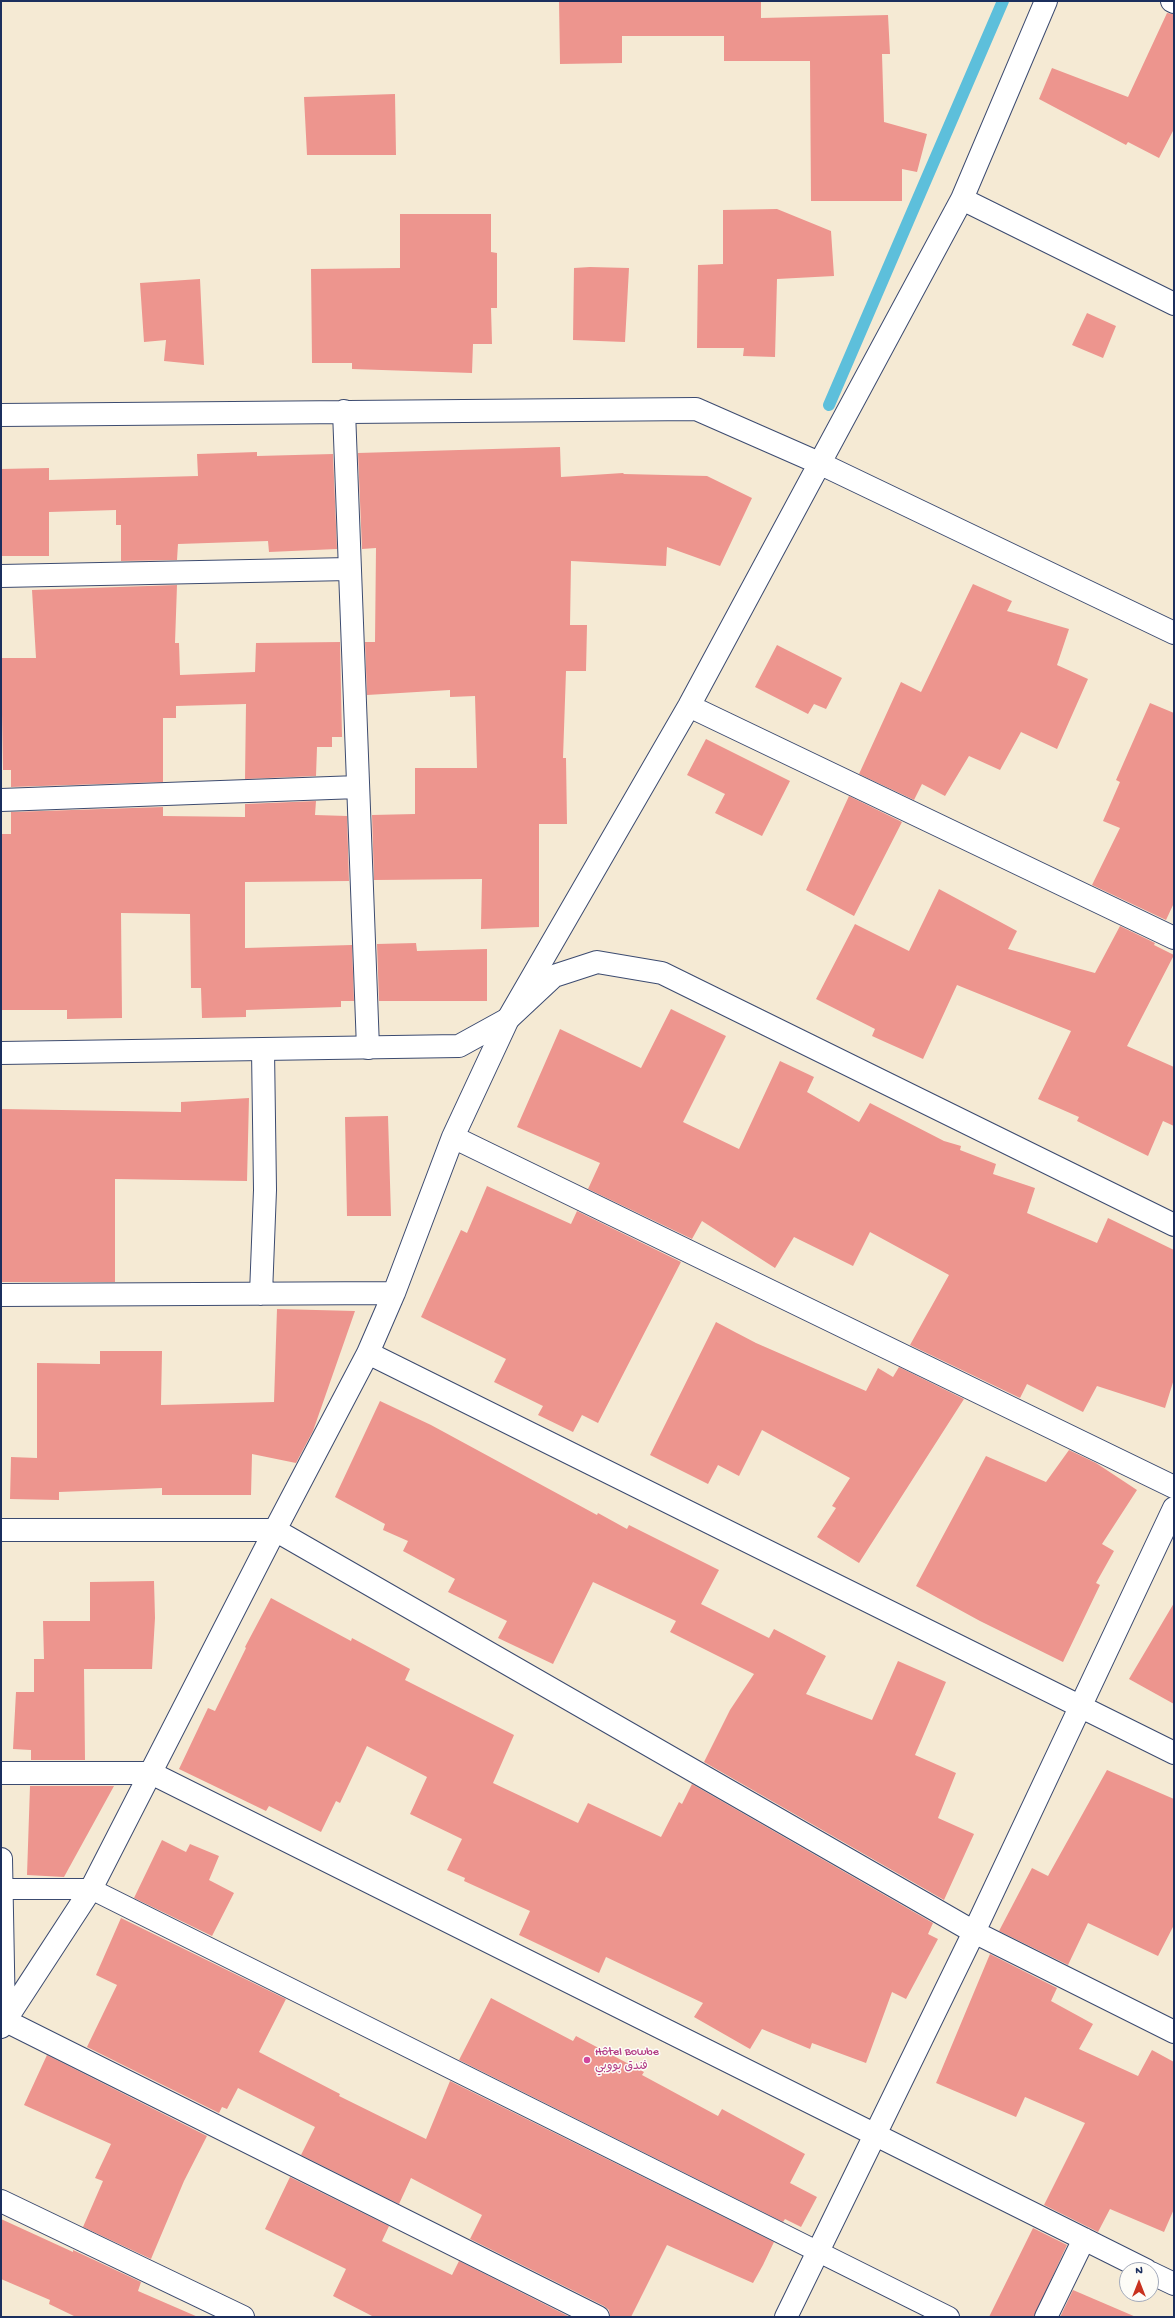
<!DOCTYPE html>
<meta charset="utf-8">
<style>
body{margin:0}
#map{position:relative;width:1175px;height:2318px;overflow:hidden;background:#f5ead4;font-family:"Gochi Hand",sans-serif}
canvas{display:block}
.frame{position:absolute;inset:0;border:2px solid #1b2f5e;pointer-events:none}
.north{position:absolute;left:1119px;top:2262px;width:40px;height:40px;box-sizing:border-box;background:#fdfcf7;border:1px solid #a3aaba;border-radius:50%;rotate:0deg;font-size:11px;font-weight:700;line-height:16px;text-align:center;color:#1b2f5e}
.north::after{content:'';display:block;margin:auto;width:14px;height:18px;background:#c8321e;clip-path:polygon(50% 0,100% 100%,50% 72%,0 100%)}
</style>
<div id="map">
<canvas width="1175" height="2318"></canvas>
<div class="frame"></div>
<div class="north">N</div>
</div>
<script>
const context = document.querySelector('canvas').getContext('2d');
context.lineJoin = 'round';
const toPath = rows => new Path2D(rows.map(r => 'M' + r).join(''));
function trace(path, color, width, dash) { context.strokeStyle = color; context.lineWidth = width; context.lineCap = dash ? 'butt' : 'round'; context.setLineDash(dash || []); context.stroke(path); }
function fillPath(path, color) { context.fillStyle = color; context.fill(path, 'evenodd'); }
function label(font, color, halo, rows, align = 'center') {
  context.font = font + ' "Gochi Hand","Playpen Sans Arabic",sans-serif'; context.lineWidth = 3; context.setLineDash([]); context.textBaseline = 'middle'; context.strokeStyle = halo; context.fillStyle = color; for (const [text, x, y, turn = 0] of rows) {
    context.save(); context.translate(x, y); context.rotate((+turn || 0) * Math.PI / 180); context.textAlign = isNaN(turn) ? turn : align; if (halo) context.strokeText(text, 0, 0); context.fillText(text, 0, 0); context.restore();
  }
}
trace(toPath([
 [829,405,1003,1]
]), '#5dbfdb', 12);
fillPath(toPath([
 [559,1,761,1,761,18,888,15,890,54,882,54,884,122,927,134,917,172,902,169,902,201,811,201,810,61,724,61,724,36,622,36,622,63,560,64],
 [1167,13,1174,14,1174,129,1159,158,1128,142,1126,145,1039,99,1052,68,1128,97],
 [395,94,396,155,307,155,304,97],
 [777,209,831,231,834,276,777,279,775,357,743,356,744,348,697,348,698,265,723,264,723,210],
 [400,214,491,214,491,252,497,253,497,308,491,308,492,344,473,344,472,373,352,369,352,363,312,363,311,269,400,268],
 [590,267,629,268,625,342,573,340,574,268],
 [200,279,204,365,164,361,166,340,144,342,140,283],
 [1087,313,1116,326,1103,358,1072,345],
 [560,447,561,477,623,473,624,474,707,476,752,498,720,566,667,547,666,566,571,561,570,625,587,625,586,671,566,671,563,758,566,758,567,824,539,824,539,927,481,929,482,879,374,880,372,815,415,814,415,768,477,768,475,696,450,697,450,690,367,695,365,642,375,642,376,548,362,549,358,453],
 [257,452,257,456,333,454,337,549,269,552,268,541,178,544,177,560,121,561,121,525,116,525,116,510,49,512,49,556,1,556,1,469,49,468,49,480,198,476,197,454],
 [973,584,1012,601,1007,611,1069,629,1057,665,1088,679,1057,749,1021,732,1000,770,969,756,945,796,922,784,914,800,859,774,901,682,921,692],
 [177,585,175,643,179,643,180,675,255,672,256,643,340,642,342,737,332,737,332,747,317,747,316,776,245,779,246,704,176,706,176,718,163,718,163,782,11,787,11,770,3,770,1,658,36,658,32,590],
 [777,645,842,678,826,709,814,704,808,714,755,687],
 [1150,703,1174,713,1174,903,1166,920,1092,885,1120,828,1103,821,1120,782,1116,780],
 [706,739,790,781,762,836,715,813,725,794,687,775],
 [849,796,902,822,854,916,806,890],
 [316,801,315,815,347,816,349,881,245,882,245,948,352,945,354,1001,341,1001,341,1007,246,1010,246,1017,202,1018,201,988,191,988,190,914,121,913,122,1018,67,1019,67,1010,1,1010,1,834,11,834,11,812,163,807,163,816,245,817,245,804],
 [939,889,1017,931,1008,949,1095,973,1120,926,1155,943,1154,945,1174,955,1127,1046,1174,1067,1174,1126,1163,1121,1148,1156,1077,1121,1079,1117,1038,1099,1071,1031,957,985,923,1059,872,1036,875,1029,816,999,855,924,909,951],
 [416,943,417,951,487,949,487,1001,379,1001,377,944],
 [671,1009,726,1036,683,1122,739,1149,780,1061,814,1077,807,1092,859,1122,870,1103,944,1141,961,1146,960,1150,996,1164,993,1174,1035,1188,1027,1213,1097,1243,1108,1218,1174,1250,1174,1379,1165,1408,1097,1386,1083,1412,1027,1384,1020,1398,910,1345,949,1275,870,1232,853,1266,794,1237,775,1268,702,1221,692,1239,588,1189,600,1163,517,1127,560,1029,641,1068],
 [249,1098,247,1181,115,1179,115,1282,1,1282,2,1109,181,1112,181,1102],
 [388,1116,391,1216,347,1216,345,1117],
 [487,1186,571,1224,577,1211,681,1262,598,1423,582,1415,573,1432,538,1415,543,1406,494,1382,506,1359,421,1317,461,1230,467,1233],
 [277,1309,355,1311,313,1431,296,1463,252,1454,251,1495,162,1495,162,1488,59,1492,59,1500,10,1499,11,1457,37,1458,37,1363,100,1364,100,1351,162,1351,161,1405,274,1402],
 [716,1322,756,1343,866,1391,878,1368,893,1377,899,1367,964,1399,859,1563,817,1537,836,1508,832,1506,850,1478,762,1430,739,1476,718,1465,708,1484,650,1455],
 [380,1401,431,1425,597,1515,598,1513,627,1529,629,1525,719,1570,701,1604,769,1638,774,1629,826,1656,806,1694,872,1720,898,1661,946,1682,915,1755,956,1773,938,1818,974,1834,944,1900,704,1762,730,1710,754,1674,670,1632,676,1621,593,1582,553,1664,498,1638,507,1621,448,1592,455,1579,403,1551,408,1541,383,1530,385,1524,335,1497],
 [1069,1450,1096,1463,1137,1490,1102,1544,1114,1551,1096,1583,1100,1585,1063,1662,980,1621,916,1586,986,1456,1046,1482],
 [154,1581,155,1618,152,1669,84,1669,85,1760,31,1760,31,1750,13,1749,16,1692,34,1692,34,1659,44,1659,43,1621,90,1621,90,1582],
 [271,1598,351,1641,352,1638,410,1669,405,1680,514,1735,493,1783,578,1823,588,1803,661,1837,679,1802,682,1804,692,1784,933,1923,928,1934,938,1939,906,1999,892,1992,866,2063,812,2043,810,2049,762,2029,750,2049,694,2017,703,2003,606,1957,599,1973,519,1935,530,1911,464,1881,465,1878,447,1870,462,1839,410,1814,427,1777,367,1746,340,1803,336,1801,321,1832,269,1806,266,1811,179,1769,208,1708,215,1711,246,1648,245,1647],
 [1174,1603,1174,1704,1129,1679],
 [1107,1770,1174,1799,1174,1925,1158,1956,1088,1923,1068,1965,999,1931,1032,1868,1048,1876],
 [30,1786,114,1786,64,1877,27,1875],
 [162,1840,186,1852,190,1844,219,1856,209,1880,234,1893,212,1936,134,1898],
 [121,1918,286,1999,259,2052,340,2094,339,2096,426,2139,450,2081,774,2242,763,2265,753,2283,667,2245,631,2317,610,2317,609,2310,604,2306,470,2239,482,2215,411,2178,399,2204,301,2155,315,2127,238,2088,227,2109,222,2107,219,2113,87,2047,117,1985,96,1975],
 [990,1954,1057,1988,1051,2001,1093,2024,1079,2049,1138,2076,1152,2050,1174,2062,1174,2209,1164,2232,1110,2209,1098,2232,1044,2205,1085,2123,1025,2097,1016,2117,936,2083],
 [491,1998,573,2041,576,2036,644,2072,642,2075,718,2116,722,2109,805,2154,790,2183,817,2197,801,2227,785,2219,783,2222,459,2060],
 [47,2055,207,2136,184,2181,151,2259,83,2227,103,2181,95,2178,111,2144,24,2105],
 [290,2177,389,2226,382,2241,452,2275,459,2261,570,2317,374,2317,333,2296,346,2269,265,2229],
 [1,2219,73,2252,73,2250,141,2282,138,2291,198,2317,76,2317,49,2304,50,2300,1,2279],
 [1033,2228,1067,2245,1034,2317,989,2317],
 [1073,2290,1136,2317,1060,2317]
]), '#ed958e');
const service = toPath([
 [1,1889,91,1889,949,2317]
]);
const minor = toPath([
 [1172,1,1174,2],
 [962,199,1174,304],
 [344,411,368,1048],
 [1,415,696,409,819,463,1174,633],
 [1,576,349,569],
 [689,706,1174,938],
 [1,800,358,787],
 [453,1137,1174,1487],
 [261,1294,265,1190,263,1050],
 [1,1295,394,1293],
 [368,1353,1174,1753],
 [1,1530,275,1530,974,1932,1174,2032],
 [1,1773,151,1773,1146,2270],
 [1,1859,4,2020,598,2317],
 [1,2027,91,1889,275,1530,368,1353,394,1293,453,1137,508,1019,689,706,962,199,1046,1],
 [1,2201,243,2317],
 [1151,2273,1174,2284],
 [786,2317,974,1932,1174,1508],
 [1046,2317,1084,2239]
]);
const tertiary = toPath([
 [1,1053,459,1046,508,1019,554,976,597,962,662,973,1174,1225]
]);
trace(service, '#3c4b70', 22);
trace(minor, '#3c4b70', 24);
trace(tertiary, '#3c4b70', 24);
trace(service, '#fff', 20);
trace(minor, '#fff', 22);
trace(tertiary, '#fff', 22);
for (const [x, y, r, color] of [
 [587,2060,4,"#d1479c"]
]) { const dot = new Path2D(); dot.arc(x, y, r, 0, 2 * Math.PI); context.fillStyle = color; context.fill(dot); trace(dot, '#fdfcf7', 1.5); }
label('12px', '#b23c85', '#fdfcf7', [
 ["Hôtel Bowbe",595,2053],
 ["فندق بووبي",595,2067]
], 'left');
</script>
